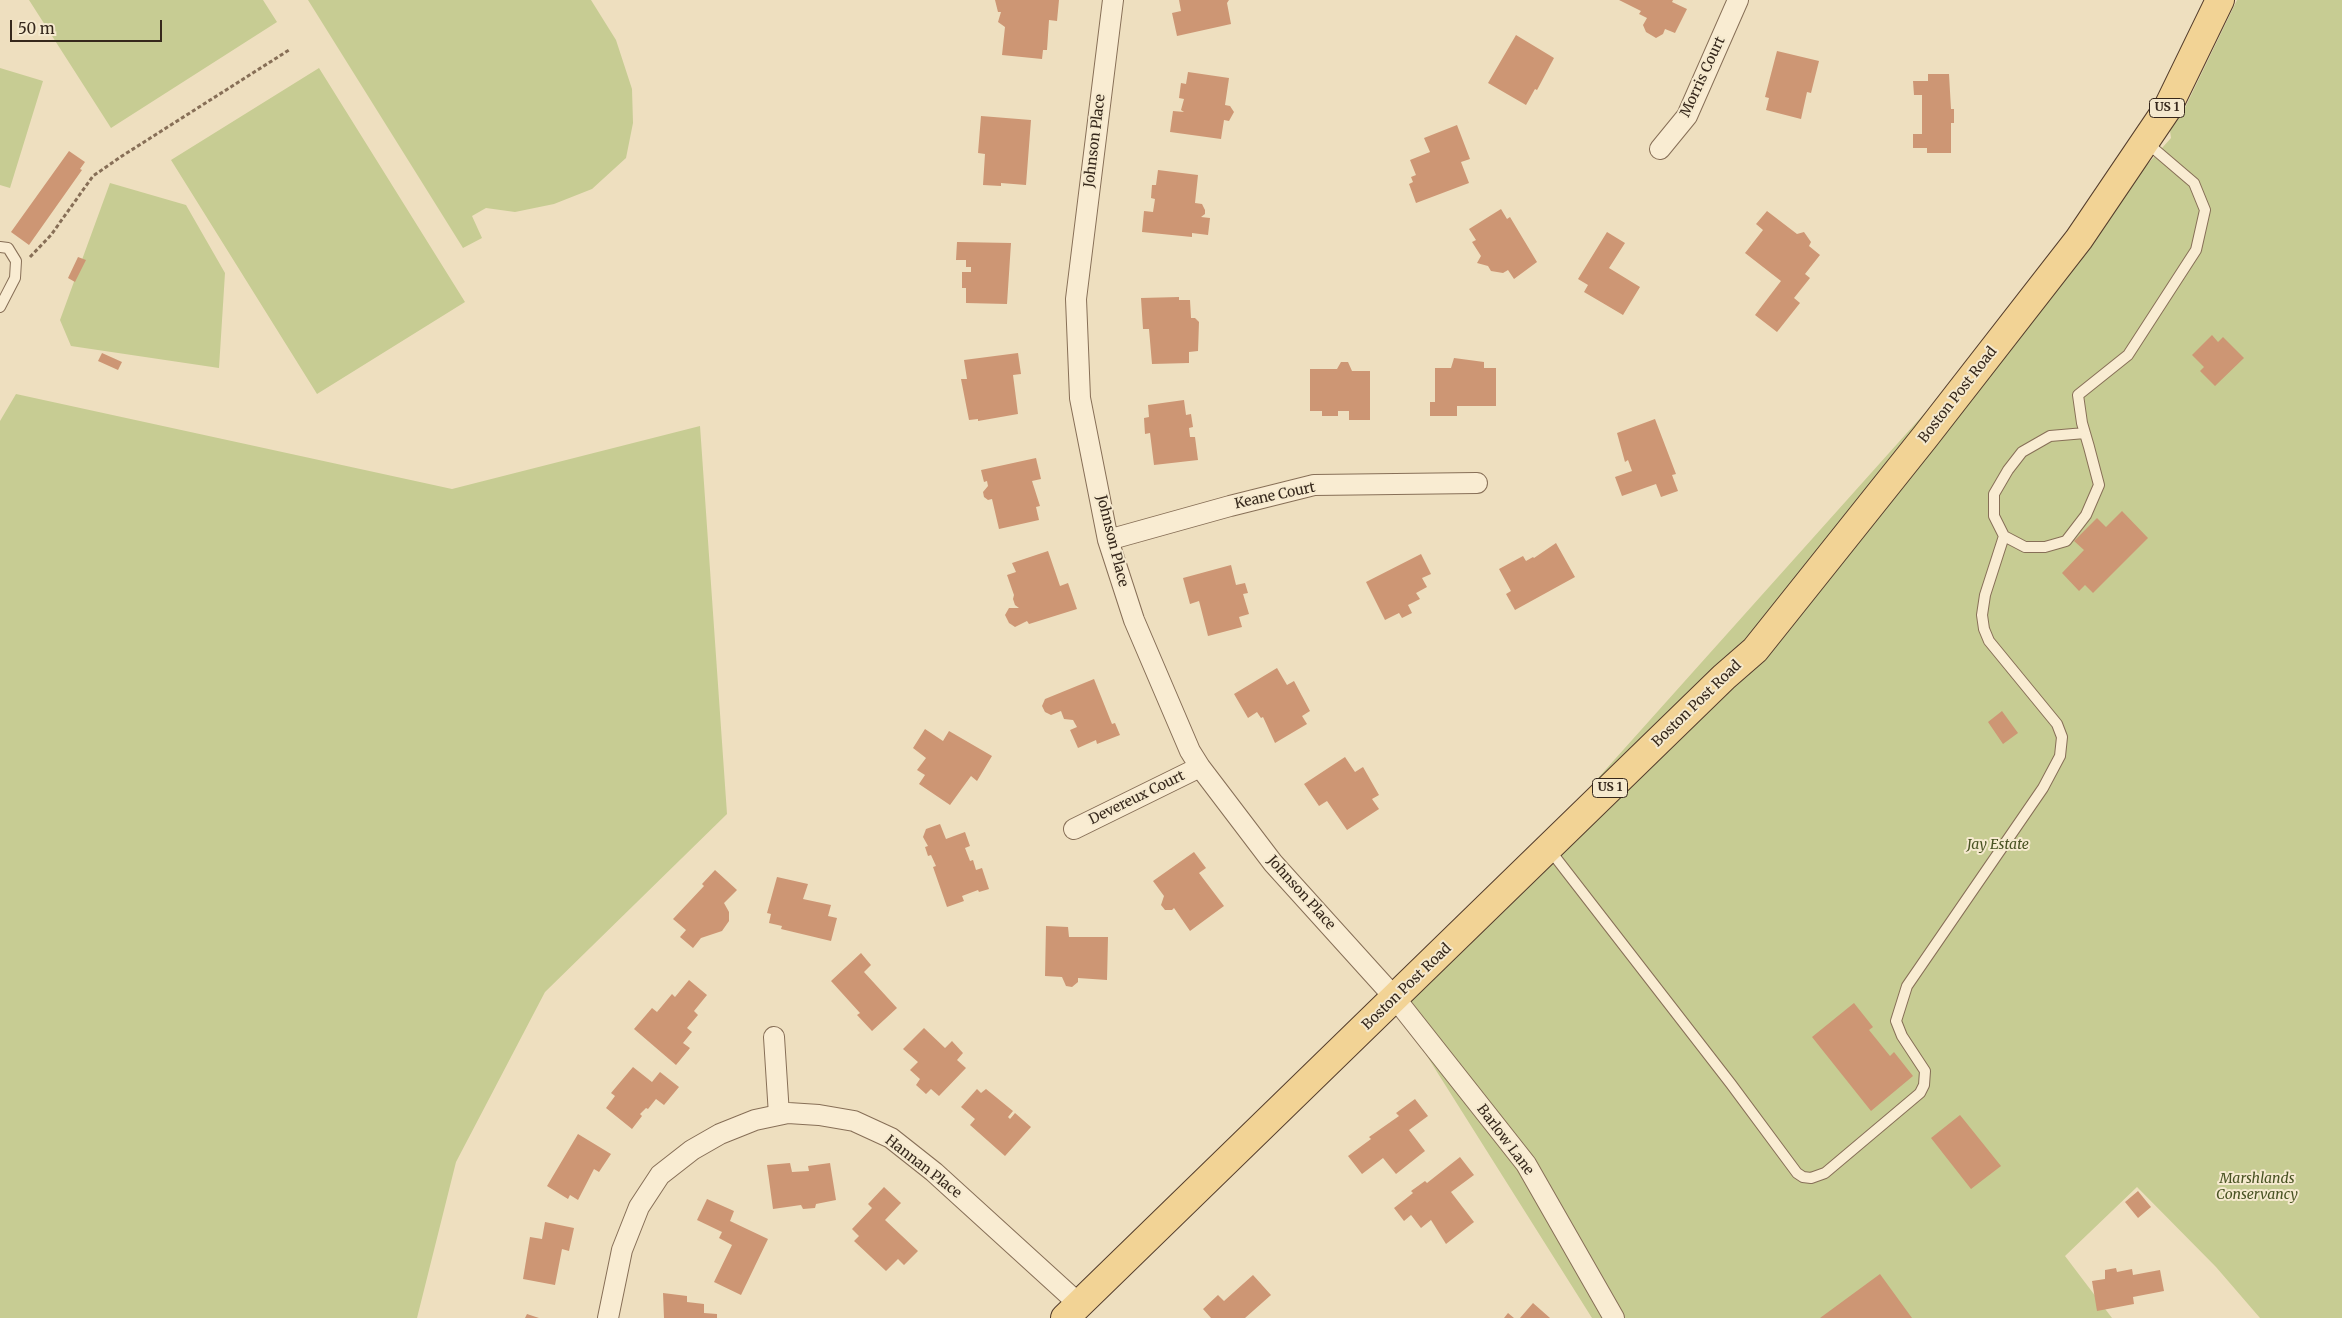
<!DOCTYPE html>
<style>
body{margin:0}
#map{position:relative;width:2342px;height:1318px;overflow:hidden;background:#eedfbf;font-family:Merriweather,serif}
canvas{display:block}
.scale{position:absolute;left:10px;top:20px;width:152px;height:22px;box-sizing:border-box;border:2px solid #36281c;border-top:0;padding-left:6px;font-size:15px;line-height:18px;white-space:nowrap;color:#36281c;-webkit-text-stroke:4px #f5e9ce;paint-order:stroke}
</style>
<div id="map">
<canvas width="2342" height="1318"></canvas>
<div class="scale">50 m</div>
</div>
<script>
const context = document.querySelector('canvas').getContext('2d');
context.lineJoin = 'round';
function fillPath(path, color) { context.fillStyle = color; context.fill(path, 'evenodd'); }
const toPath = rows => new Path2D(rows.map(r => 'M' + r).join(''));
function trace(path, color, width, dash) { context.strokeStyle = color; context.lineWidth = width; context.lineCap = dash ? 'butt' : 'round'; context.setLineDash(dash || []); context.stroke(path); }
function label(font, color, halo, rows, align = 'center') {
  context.font = font + ' Merriweather,serif'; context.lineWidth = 4; context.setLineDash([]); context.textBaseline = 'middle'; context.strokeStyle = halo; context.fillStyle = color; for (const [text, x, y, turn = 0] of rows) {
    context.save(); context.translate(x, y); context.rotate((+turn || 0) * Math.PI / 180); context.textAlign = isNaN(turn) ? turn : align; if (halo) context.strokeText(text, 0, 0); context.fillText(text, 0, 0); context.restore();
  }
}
fillPath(toPath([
 [29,0,263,0,277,22,111,128],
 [308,0,591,0,616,40,632,89,633,123,626,158,592,189,554,204,515,212,486,208,472,216,482,238,463,248],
 [2237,0,2342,0,2342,1318,2260,1318,2216,1267,2137,1187,2065,1256,2112,1318,1592,1318,1381,983,1395,998,1436,959,2171,138,2167,109,2180,118],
 [0,68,43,81,10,188,0,185],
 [319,68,465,302,317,394,171,160],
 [110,183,186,205,225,273,219,368,71,346,60,320],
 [16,394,452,489,700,426,727,814,545,992,456,1162,417,1318,0,1318,0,421]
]), '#c7cc93');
fillPath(toPath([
 [995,0,1059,0,1057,21,1049,20,1047,50,1043,50,1042,59,1002,55,1005,27,998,22,1001,12,998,12],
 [1179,0,1229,0,1227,3,1231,24,1177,36,1172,13,1181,11],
 [1619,0,1673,0,1672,2,1687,9,1675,33,1665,29,1663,34,1656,38,1646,32,1643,25,1647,18,1639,14,1641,11],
 [1516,35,1554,58,1537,90,1535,89,1526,105,1488,83],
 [1777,51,1819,61,1811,93,1807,92,1801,119,1766,110,1769,98,1765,97],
 [1188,72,1229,78,1225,105,1230,106,1234,112,1229,121,1224,120,1221,139,1170,132,1173,111,1184,112,1181,110,1184,99,1179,98,1181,83,1186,84],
 [1928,74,1949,74,1951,109,1954,109,1954,123,1951,123,1951,153,1927,153,1927,148,1913,148,1913,134,1922,134,1922,95,1914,95,1913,81,1928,81],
 [981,116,1031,120,1026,185,1001,183,1001,186,983,185,985,154,978,153],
 [1457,125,1470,159,1461,162,1469,183,1416,203,1409,184,1413,182,1411,177,1416,175,1410,160,1430,152,1424,138],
 [69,151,85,162,80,169,82,170,29,245,11,232],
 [1158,170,1198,175,1195,203,1202,204,1205,210,1205,214,1201,217,1210,218,1208,235,1192,233,1192,237,1142,232,1144,211,1153,212,1155,199,1151,198,1152,185,1156,185],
 [1501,209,1507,219,1510,217,1537,262,1514,279,1508,270,1503,273,1491,271,1488,266,1477,263,1481,256,1472,242,1476,240,1469,229],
 [1767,211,1797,234,1804,232,1811,242,1809,246,1820,255,1805,274,1810,278,1794,298,1800,303,1777,332,1755,315,1781,281,1745,253,1763,230,1756,224],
 [1607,232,1625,243,1609,268,1640,287,1623,315,1584,292,1588,285,1578,279],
 [957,242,1011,243,1007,304,966,303,966,288,962,288,962,272,971,272,971,267,966,267,966,260,956,260],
 [78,257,86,260,75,282,68,278],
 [1179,297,1179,300,1190,300,1191,318,1195,318,1199,322,1198,351,1189,352,1189,363,1152,364,1149,329,1143,329,1141,298],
 [2212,335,2218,342,2223,337,2244,358,2215,386,2200,371,2204,367,2192,355],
 [102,353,122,362,118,370,98,361],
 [1018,353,1021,374,1013,375,1018,414,978,421,978,419,969,420,961,379,967,379,964,360],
 [1454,358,1484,362,1484,368,1496,368,1496,406,1457,406,1457,416,1430,416,1430,402,1435,402,1435,368,1451,368],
 [1341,362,1348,362,1352,371,1370,371,1370,420,1349,420,1349,411,1338,411,1338,416,1322,416,1322,411,1310,411,1310,369,1337,369],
 [1184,400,1186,415,1191,414,1193,427,1189,428,1190,437,1195,437,1198,460,1154,465,1150,433,1145,434,1144,418,1149,417,1148,405],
 [1655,419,1676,474,1672,475,1678,491,1661,497,1656,484,1622,496,1615,477,1632,471,1628,460,1625,462,1617,433],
 [1036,458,1041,479,1032,481,1040,506,1036,507,1039,520,999,529,992,499,988,500,984,497,983,492,988,486,987,481,984,482,981,470],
 [2122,511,2148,538,2093,593,2085,585,2079,591,2062,573,2084,550,2074,541,2097,518,2106,527],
 [1556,543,1575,577,1515,610,1506,594,1511,591,1499,569,1523,556,1526,561,1533,557,1534,558],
 [1048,551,1060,586,1068,583,1077,609,1029,624,1027,621,1015,627,1009,623,1005,615,1009,608,1019,608,1015,605,1013,599,1014,595,1007,575,1016,572,1012,563],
 [1421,554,1431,574,1422,578,1427,587,1416,593,1420,599,1408,605,1412,613,1402,618,1399,613,1385,620,1366,582],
 [1231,565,1236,585,1245,583,1248,593,1243,594,1249,614,1239,617,1242,627,1208,636,1199,601,1190,604,1183,578],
 [1277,668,1287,685,1294,681,1310,711,1302,716,1307,724,1275,743,1263,717,1261,718,1257,712,1248,718,1234,694],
 [1094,679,1112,724,1115,723,1120,735,1097,744,1096,740,1078,748,1070,730,1077,727,1073,720,1064,719,1061,711,1051,715,1045,712,1042,706,1045,699],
 [2002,711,2018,733,2003,744,1988,722],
 [925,729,943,741,949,731,992,756,977,781,971,776,950,805,919,784,925,775,917,770,926,758,913,748],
 [1345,757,1355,772,1363,767,1379,795,1372,799,1379,809,1347,830,1327,801,1319,806,1304,784],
 [940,824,946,839,965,832,970,846,965,848,970,861,973,860,976,870,982,868,989,889,979,892,978,890,962,896,964,901,947,907,933,867,936,866,931,855,928,856,925,847,928,846,923,837,926,829],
 [1194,852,1206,868,1199,873,1224,906,1190,931,1174,908,1172,910,1165,910,1161,905,1164,896,1153,881],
 [715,870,737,890,724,903,729,912,729,921,722,931,701,938,693,948,680,937,686,930,673,919,704,886,702,884],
 [777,877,808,884,803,899,831,905,828,916,837,918,831,941,781,929,782,926,769,923,771,914,767,913],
 [1046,926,1068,927,1069,937,1108,937,1107,980,1078,978,1078,982,1072,987,1066,986,1062,977,1045,976],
 [861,953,871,965,864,972,897,1008,872,1031,857,1015,860,1013,831,981],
 [689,980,707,995,694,1011,698,1015,687,1028,692,1032,683,1043,690,1048,676,1065,634,1029,652,1008,657,1012,672,994,675,997],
 [1854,1003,1873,1027,1869,1030,1890,1056,1894,1052,1913,1076,1871,1111,1812,1037],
 [924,1028,945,1048,952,1041,963,1053,957,1060,966,1068,939,1096,931,1089,926,1094,916,1085,920,1079,910,1070,918,1062,903,1049],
 [633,1067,652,1082,660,1072,679,1087,664,1105,656,1099,648,1109,646,1108,640,1114,642,1116,632,1129,606,1108,615,1096,611,1093],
 [977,1089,981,1093,986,1089,1013,1111,1008,1117,1010,1119,1015,1113,1031,1127,1005,1156,970,1125,975,1119,961,1107],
 [1415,1099,1428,1116,1409,1130,1425,1151,1396,1174,1383,1158,1362,1174,1348,1156,1371,1139,1369,1137,1399,1116,1396,1113],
 [1960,1115,2001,1166,1971,1189,1931,1138],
 [578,1134,611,1154,599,1172,594,1169,578,1200,570,1195,568,1199,547,1186],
 [1460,1157,1474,1175,1451,1192,1474,1222,1446,1244,1431,1220,1421,1228,1411,1215,1404,1221,1394,1208,1413,1193,1411,1191,1425,1181,1427,1183],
 [790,1163,792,1172,809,1171,808,1166,830,1163,836,1200,816,1204,815,1208,803,1209,801,1205,773,1209,767,1165],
 [884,1187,901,1203,885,1220,918,1251,904,1265,898,1259,886,1271,854,1241,859,1236,852,1229,872,1208,868,1204],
 [2138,1191,2151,1207,2138,1218,2125,1202],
 [707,1199,734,1211,730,1221,768,1239,741,1295,714,1282,732,1245,719,1238,722,1232,697,1220],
 [545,1222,574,1228,569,1251,562,1249,555,1285,523,1279,530,1237,542,1239],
 [2116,1268,2117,1272,2132,1269,2133,1275,2160,1270,2164,1291,2133,1297,2134,1304,2097,1311,2092,1281,2105,1279,2105,1270],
 [1880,1274,1912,1318,1820,1318],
 [1253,1275,1271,1295,1245,1318,1211,1318,1203,1309,1218,1295,1224,1301],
 [663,1293,687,1296,687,1302,704,1304,704,1313,717,1314,717,1318,664,1318],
 [1533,1303,1550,1318,1520,1318],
 [1508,1313,1514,1318,1504,1318],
 [527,1314,539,1318,525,1318]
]), '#cd9674');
const service = toPath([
 [0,247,8,248,16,261,15,278,0,307],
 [2085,433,2050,436,2022,452,2008,470,1994,494,1994,516,2004,536,2025,547,2045,547,2066,541,2086,515,2099,485,2089,447,2082,423,2078,395,2128,355,2196,250,2205,210,2194,183,2146,142],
 [1549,849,1731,1084,1797,1173,1803,1177,1811,1178,1825,1173,1920,1093,1924,1085,1925,1071,1902,1036,1896,1021,1907,986,2043,788,2060,756,2062,737,2057,724,1989,641,1984,629,1982,615,1985,595,2004,536]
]);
const minor = toPath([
 [1113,0,1076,299,1080,398,1108,540,1134,620,1190,751,1200,767,1273,863,1395,998,1526,1164,1614,1318],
 [1660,149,1687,116,1738,0],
 [1108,540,1230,506,1314,485,1477,483],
 [1074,829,1200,767],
 [774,1037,779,1115],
 [608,1318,622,1250,639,1207,660,1175,692,1150,720,1134,755,1120,788,1113,819,1115,854,1121,891,1138,934,1172,1079,1304]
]);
const primary = toPath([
 [1065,1318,1724,677,1755,650,1925,437,2079,239,2167,109,2220,0]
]);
trace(service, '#876f57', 12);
trace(minor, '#876f57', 22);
trace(primary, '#543d2c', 30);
trace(toPath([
 [30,257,51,235,93,176,122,156,289,50]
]), '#876f57', 3, [4, 2.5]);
trace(service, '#f9ecd2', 10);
trace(minor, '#f9ecd2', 20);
trace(primary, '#f2d395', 28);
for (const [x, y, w] of [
 [2167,108,35],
 [1610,788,35]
]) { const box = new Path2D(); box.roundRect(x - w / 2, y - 9.5, w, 19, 4); context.fillStyle = '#f5e9ce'; context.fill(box); trace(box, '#36281c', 1); }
label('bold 12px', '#36281c', null, [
 ["US 1",2167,108],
 ["US 1",1610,788]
]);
label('14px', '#36281c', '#f5e9ce', [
 ["Morris Court",1703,77,-65],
 ["Johnson Place",1095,141,-83],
 ["Boston Post Road",1958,395,-52],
 ["Keane Court",1275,496,-12],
 ["Johnson Place",1112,541,76],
 ["Boston Post Road",1697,704,-44],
 ["Devereux Court",1137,798,-26],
 ["Johnson Place",1301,893,48],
 ["Boston Post Road",1407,987,-44],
 ["Barlow Lane",1505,1140,53],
 ["Hannan Place",923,1167,38]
]);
label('italic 14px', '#485222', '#f5e9ce', [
 ["Jay Estate",1998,845],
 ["Marshlands",2257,1179],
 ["Conservancy",2257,1195]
]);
</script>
